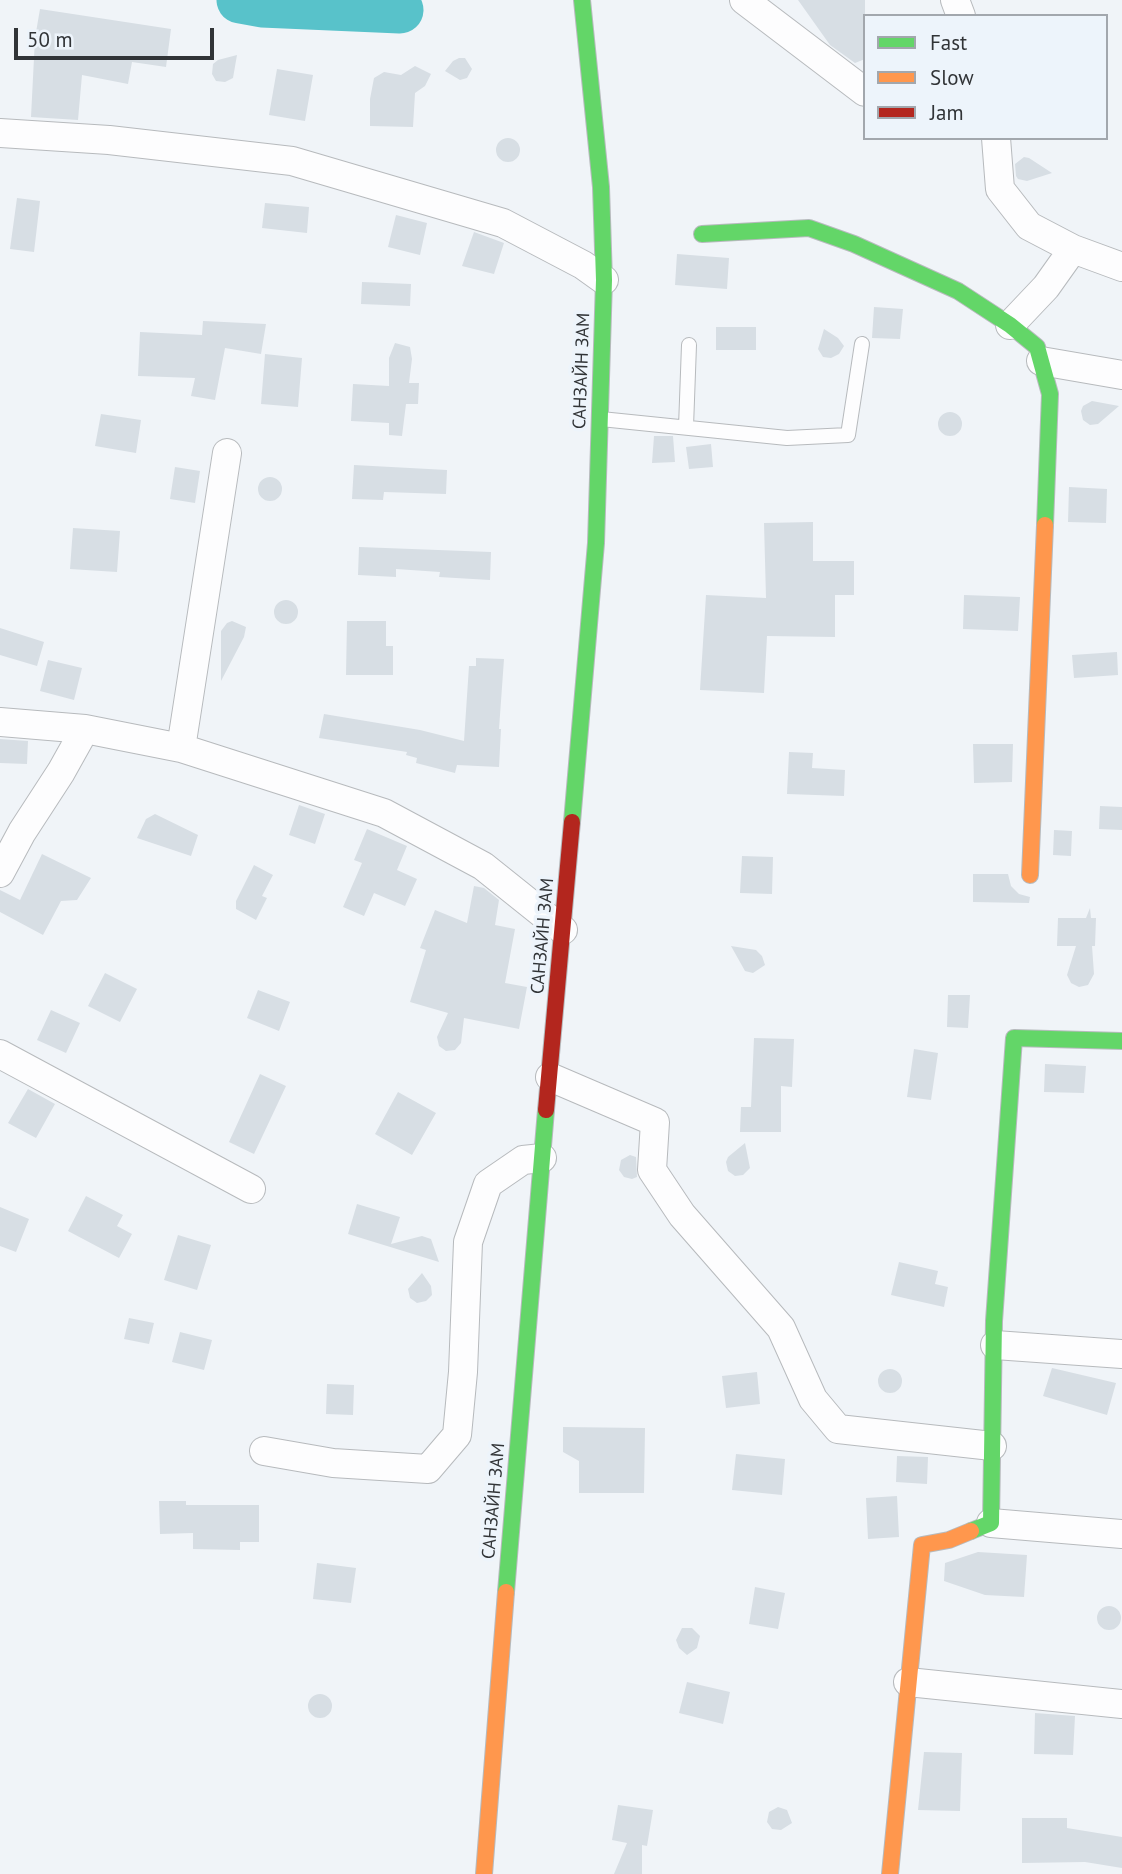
<!DOCTYPE html>
<meta charset="utf-8">
<style>
body{margin:0}
#map{position:relative;width:1122px;height:1874px;overflow:hidden;background:#f0f4f8;font-family:"PT Sans",sans-serif}
canvas{display:block}
.legend{position:absolute;left:863px;top:14px;width:245px;height:126px;box-sizing:border-box;background:#edf4fb;border:2px solid #a2a7ad;margin:0;padding:9px 12px;list-style:none;font-size:21px;color:#313437}
.legend li{display:flex;align-items:center;gap:14px;height:35px}
.legend b{width:35px;border:2px solid #a2a7ad}
.scale{position:absolute;left:14px;top:28px;width:200px;height:32px;box-sizing:border-box;border:4px solid #313437;border-top:0;padding-left:9px;font-size:21px;line-height:24px;white-space:nowrap;color:#313437;-webkit-text-stroke:5px #edf4fb;paint-order:stroke}
</style>
<div id="map">
<canvas width="1122" height="1874"></canvas>
<ul class="legend">
<li><b style="height:9px;background:#63d668"></b>Fast</li>
<li><b style="height:9px;background:#ff974d"></b>Slow</li>
<li><b style="height:9px;background:#b3261e"></b>Jam</li>
</ul>
<div class="scale">50 m</div>
</div>
<script>
const context = document.querySelector('canvas').getContext('2d');
context.lineJoin = 'round';
const toPath = rows => new Path2D(rows.map(r => 'M' + r).join(''));
function trace(path, color, width, dash) { context.strokeStyle = color; context.lineWidth = width; context.lineCap = dash ? 'butt' : 'round'; context.setLineDash(dash || []); context.stroke(path); }
function fillPath(path, color) { context.fillStyle = color; context.fill(path, 'evenodd'); }
function label(font, color, halo, rows, align = 'center') {
  context.font = font + ' "PT Sans",sans-serif'; context.lineWidth = 7; context.setLineDash([]); context.textBaseline = 'middle'; context.strokeStyle = halo; context.fillStyle = color; for (const [text, x, y, turn = 0] of rows) {
    context.save(); context.translate(x, y); context.rotate((+turn || 0) * Math.PI / 180); context.textAlign = isNaN(turn) ? turn : align; if (halo) context.strokeText(text, 0, 0); context.fillText(text, 0, 0); context.restore();
  }
}
trace(toPath([
 [240,0,262,4,400,10]
]), '#58c2ca', 47);
fillPath(toPath([
 [798,0,865,0,865,59,855,63,830,45],
 [40,9,171,29,166,67,132,62,128,84,82,75,78,120,31,117,35,38],
 [237,55,233,78,225,82,216,81,212,74,213,64,218,60],
 [459,58,465,58,472,69,467,78,460,80,445,71,453,61],
 [415,66,431,74,425,86,415,93,413,127,370,126,370,99,374,78,384,72,401,75],
 [277,69,313,75,305,121,269,115],
 '496 150a12 12 0 1 1 24 0a12 12 0 1 1-24 0Z',
 [1024,157,1029,158,1052,173,1027,181,1018,179,1016,176,1015,164],
 [17,198,40,201,34,252,10,249],
 [265,203,309,207,307,233,262,228],
 [396,215,427,223,420,255,388,247],
 [474,232,504,243,494,274,462,266],
 [677,254,729,258,727,289,675,285],
 [362,282,411,284,410,306,361,304],
 [874,307,903,309,900,339,872,338],
 [203,321,266,324,261,354,225,348,215,400,191,396,195,378,138,376,140,332,202,335],
 [716,327,756,327,756,350,716,350],
 [824,329,838,338,844,346,839,354,831,358,823,357,818,349],
 [395,343,410,347,412,359,409,383,419,383,418,404,406,404,402,436,389,435,389,423,351,421,353,384,389,386,389,358],
 [265,354,302,358,298,407,261,404],
 [1092,401,1119,406,1098,424,1090,425,1083,420,1081,411,1083,406],
 '938 424a12 12 0 1 1 24 0a12 12 0 1 1-24 0Z',
 [101,414,141,420,136,453,95,446],
 [654,436,673,436,675,462,652,463],
 [711,444,713,467,689,469,686,447],
 [354,465,447,470,446,494,384,492,383,500,352,499],
 [175,467,200,471,195,503,170,499],
 '258 489a12 12 0 1 1 24 0a12 12 0 1 1-24 0Z',
 [1069,487,1107,489,1106,523,1068,522],
 [813,522,813,561,854,561,854,595,835,595,835,637,767,636,764,693,700,690,706,595,766,598,764,523],
 [73,528,120,531,117,572,70,569],
 [359,547,491,552,490,580,439,577,440,572,396,569,396,577,358,575],
 [964,595,1020,597,1018,631,963,629],
 '274 612a12 12 0 1 1 24 0a12 12 0 1 1-24 0Z',
 [232,621,246,627,244,637,221,681,221,631,227,623],
 [347,621,386,621,386,646,393,646,393,675,346,675],
 [0,628,44,642,37,666,0,655],
 [1117,652,1118,675,1074,678,1072,655],
 [476,658,504,659,499,729,501,729,499,767,457,765,455,773,416,763,417,758,406,755,407,752,319,738,324,714,420,730,464,741,469,666,476,666],
 [48,660,82,668,74,700,40,691],
 [0,739,28,741,27,764,0,763],
 [973,744,1013,744,1012,782,974,783],
 [789,752,813,753,812,768,845,770,844,796,787,794],
 [299,805,325,814,315,844,289,835],
 [1100,806,1122,807,1122,830,1099,829],
 [155,814,198,835,191,856,137,838,146,819],
 [367,829,407,846,397,870,417,879,405,906,374,893,364,916,343,907,362,863,354,860],
 [1054,830,1072,831,1071,856,1053,855],
 [42,854,91,878,77,900,61,901,43,935,0,912,0,890,20,900],
 [742,856,773,857,772,894,740,893],
 [254,865,273,875,262,896,267,898,256,920,236,909,236,901],
 [973,874,1008,874,1011,886,1019,894,1030,897,1029,903,973,902],
 [474,886,484,888,499,900,495,925,515,929,505,983,527,987,519,1029,464,1018,461,1043,455,1050,446,1051,439,1046,437,1037,448,1013,410,1002,426,950,420,948,435,910,467,923],
 [1090,908,1091,918,1096,918,1095,946,1092,946,1094,974,1088,985,1079,987,1071,983,1067,975,1076,946,1057,946,1058,918,1086,918],
 [731,946,756,950,762,956,765,965,753,973,745,971],
 [105,973,137,989,120,1022,88,1006],
 [258,990,290,1002,279,1031,247,1018],
 [948,995,970,995,968,1028,947,1027],
 [51,1010,80,1023,66,1053,37,1040],
 [754,1038,794,1039,792,1087,781,1086,781,1132,740,1132,741,1107,751,1107],
 [914,1049,938,1053,931,1100,907,1097],
 [1045,1064,1086,1066,1084,1093,1044,1092],
 [260,1074,286,1086,254,1154,229,1142],
 [28,1089,55,1104,36,1138,8,1123],
 [398,1092,436,1113,412,1155,375,1134],
 [745,1143,750,1168,743,1175,735,1176,728,1171,726,1162,728,1157],
 [630,1155,636,1157,637,1177,632,1179,624,1177,619,1170,621,1160],
 [86,1196,123,1215,117,1226,132,1234,119,1258,68,1231],
 [357,1204,400,1217,391,1244,422,1236,431,1239,439,1262,348,1234],
 [0,1207,29,1219,16,1252,0,1246],
 [178,1235,211,1245,197,1290,164,1280],
 [899,1262,938,1271,935,1284,948,1287,944,1307,891,1295],
 [422,1273,431,1286,432,1295,426,1301,417,1303,410,1298,408,1289],
 [129,1318,154,1323,149,1344,124,1339],
 [180,1332,212,1340,204,1370,172,1362],
 [1052,1368,1116,1383,1107,1415,1043,1396],
 '878 1381a12 12 0 1 1 24 0a12 12 0 1 1-24 0Z',
 [757,1372,760,1404,726,1408,722,1376],
 [327,1384,354,1385,353,1415,326,1414],
 [563,1427,645,1428,644,1493,579,1493,579,1461,563,1452],
 [736,1454,785,1459,782,1495,732,1490],
 [897,1456,928,1457,927,1484,896,1482],
 [897,1496,899,1537,868,1539,866,1498],
 [159,1501,186,1501,186,1505,259,1505,259,1542,240,1542,240,1550,193,1549,193,1533,160,1534],
 [978,1552,1027,1555,1024,1597,985,1595,944,1581,945,1563],
 [317,1563,356,1568,351,1603,313,1599],
 [755,1587,785,1593,778,1629,749,1624],
 '1097 1618a12 12 0 1 1 24 0a12 12 0 1 1-24 0Z',
 [682,1628,692,1628,700,1636,697,1648,687,1655,679,1648,676,1640],
 [687,1682,730,1692,723,1724,679,1713],
 '308 1706a12 12 0 1 1 24 0a12 12 0 1 1-24 0Z',
 [1035,1713,1075,1716,1073,1755,1034,1754],
 [924,1752,962,1753,960,1811,918,1810],
 [618,1805,653,1810,647,1846,642,1845,642,1874,614,1874,627,1843,612,1840],
 [778,1807,787,1810,792,1823,781,1830,772,1829,767,1822,769,1812],
 [1022,1818,1067,1818,1067,1828,1122,1837,1122,1868,1085,1862,1022,1863]
]), '#d7dee4');
const lane = toPath([
 [601,419,787,438,848,435,862,344],
 [686,427,689,345]
]);
const street = toPath([
 [744,0,865,92],
 [955,0,961,16],
 [0,133,109,140,292,161,503,223,583,265,604,280],
 [996,138,1000,189,1029,226,1073,249,1122,267],
 [1010,325,1046,287,1073,249],
 [1041,361,1122,375],
 [0,722,85,729,181,748,384,813,483,866,563,930],
 [181,748,227,453],
 [0,873,22,832,61,772,85,729],
 [0,1054,251,1189],
 [550,1077,655,1122,652,1170,682,1215,781,1328,813,1399,838,1429,992,1446],
 [995,1345,1122,1354],
 [264,1451,333,1463,428,1469,457,1435,463,1372,468,1242,488,1184,523,1160,542,1158],
 [991,1523,1122,1534],
 [908,1682,1122,1704]
]);
const fast = toPath([
 [702,234,809,228,854,244,958,291,1010,325,1037,347,1050,394,1045,525],
 [572,822,596,543,604,280,601,187,582,0],
 [971,1531,991,1523,994,1321,1014,1038,1122,1041],
 [506,1592,546,1110]
]);
const slow = toPath([
 [1030,875,1045,525],
 [484,1874,506,1592],
 [890,1874,922,1545,949,1540,971,1531]
]);
const jam = toPath([
 [546,1110,572,822]
]);
trace(lane, '#b7babd', 16);
trace(street, '#b7babd', 30);
trace(fast, '#b7babd', 18);
trace(slow, '#b7babd', 18);
trace(jam, '#b7babd', 18);
trace(lane, '#fdfdfe', 14);
trace(street, '#fdfdfe', 28);
trace(fast, '#63d668', 16);
trace(slow, '#ff974d', 16);
trace(jam, '#b3261e', 16);
label('18px', '#313437', '#edf4fb', [
 ["САНЗАЙН ЗАМ",582,371,-88],
 ["САНЗАЙН ЗАМ",543,936,-85],
 ["САНЗАЙН ЗАМ",494,1501,-85]
]);
</script>
